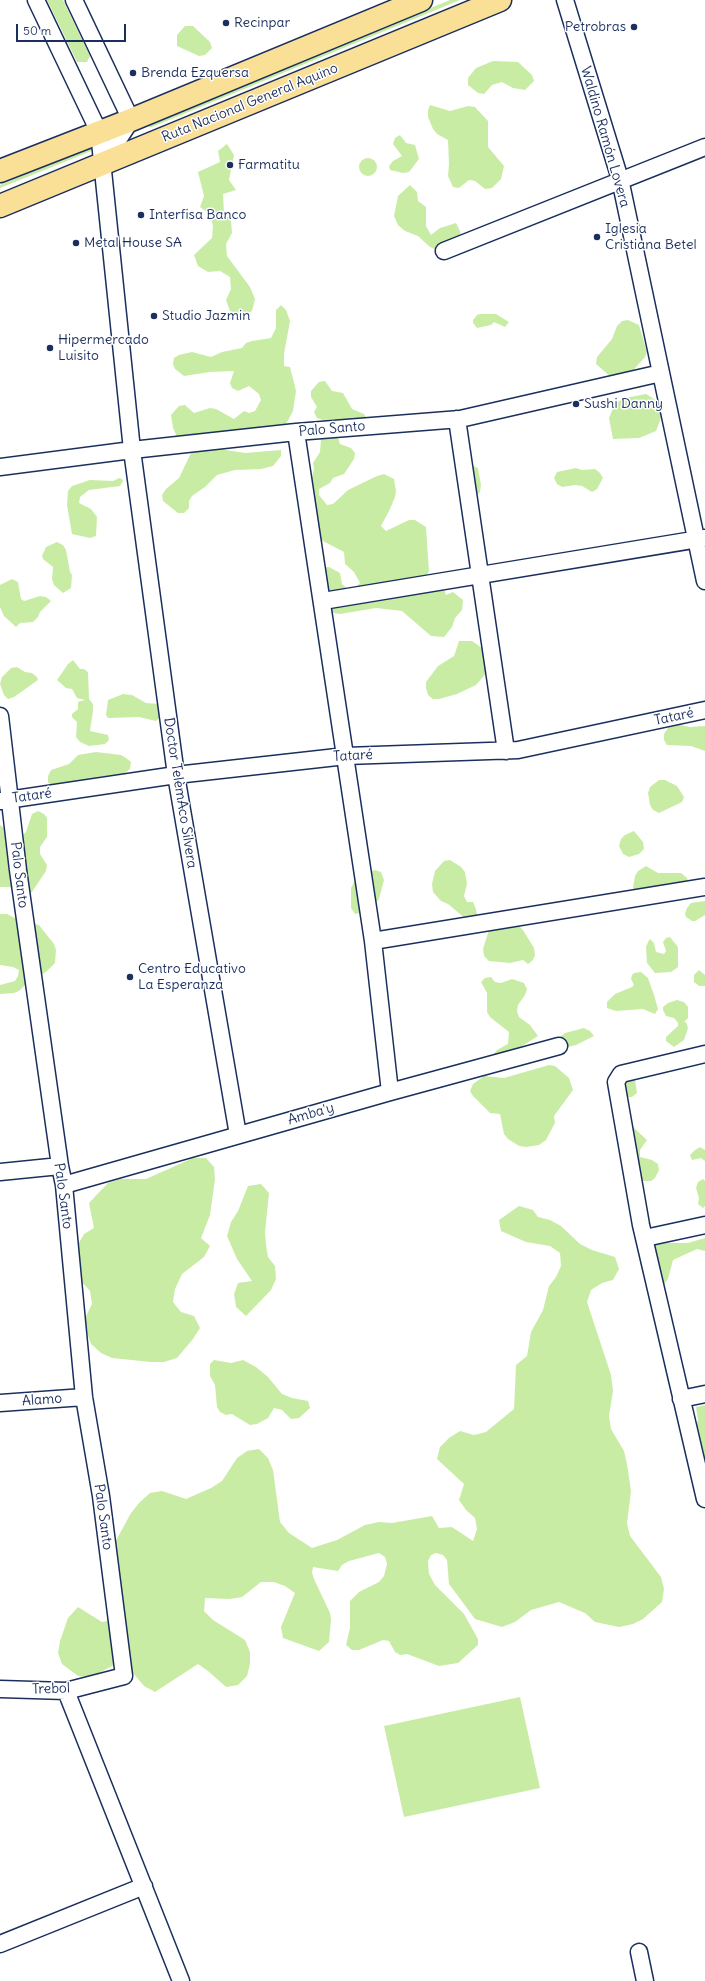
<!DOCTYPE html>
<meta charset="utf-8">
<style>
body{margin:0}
#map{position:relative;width:705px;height:1981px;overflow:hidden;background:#fff;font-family:Delius,sans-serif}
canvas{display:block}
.scale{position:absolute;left:16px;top:24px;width:110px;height:18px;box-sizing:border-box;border:2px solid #1b2f5e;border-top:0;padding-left:5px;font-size:12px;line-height:14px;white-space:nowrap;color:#1b2f5e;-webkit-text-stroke:3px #fff;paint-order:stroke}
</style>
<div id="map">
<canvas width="705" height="1981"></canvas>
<div class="scale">50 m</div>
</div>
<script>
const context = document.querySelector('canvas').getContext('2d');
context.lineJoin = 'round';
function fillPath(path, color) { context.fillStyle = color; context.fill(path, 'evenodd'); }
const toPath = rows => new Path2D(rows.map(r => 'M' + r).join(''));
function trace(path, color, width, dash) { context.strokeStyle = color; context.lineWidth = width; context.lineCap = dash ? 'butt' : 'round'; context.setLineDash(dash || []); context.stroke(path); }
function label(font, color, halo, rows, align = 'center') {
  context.font = font + ' Delius,sans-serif'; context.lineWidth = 3; context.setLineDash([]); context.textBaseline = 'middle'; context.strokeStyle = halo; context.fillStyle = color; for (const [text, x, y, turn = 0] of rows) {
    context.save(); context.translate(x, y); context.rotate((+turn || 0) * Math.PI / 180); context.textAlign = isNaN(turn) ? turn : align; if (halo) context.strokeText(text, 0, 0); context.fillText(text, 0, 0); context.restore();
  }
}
fillPath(toPath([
 [47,0,63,0,90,56,87,62,77,62],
 [450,0,460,0,152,127,149,127,151,123],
 [185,26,193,26,210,42,212,48,205,55,199,56,177,46,177,35],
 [493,61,518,62,532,75,534,81,525,90,513,88,502,82,492,85,484,94,478,93,468,85,468,78,476,68],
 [430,105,450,111,468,106,475,107,488,121,488,147,504,166,501,179,492,188,485,189,475,181,469,180,459,188,453,187,448,176,449,164,448,140,437,134,433,129,428,117,428,110],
 [400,135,406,143,415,145,419,159,409,172,403,173,390,170,389,166,393,161,402,156,393,144,395,138],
 [227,144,234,155,229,180,236,190,223,194,224,213,231,221,232,233,226,244,227,256,250,287,255,299,252,311,241,317,230,311,226,300,231,289,230,277,220,271,208,272,198,266,194,255,212,238,213,226,210,214,200,207,204,196,198,172,220,162,218,151],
 [93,147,94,150,0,188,0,185],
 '359 167a9 9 0 1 1 18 0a9 9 0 1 1-18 0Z',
 [410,185,417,192,418,201,426,207,426,226,431,235,440,228,456,223,460,231,461,238,437,250,430,247,418,236,405,231,398,225,394,216,398,196],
 [281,305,286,310,290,321,284,354,284,366,290,367,296,391,293,411,285,426,259,427,178,439,173,428,171,415,179,406,185,405,194,413,210,408,216,409,234,419,244,411,249,413,255,411,261,400,259,394,249,386,238,391,232,388,230,383,234,371,210,372,184,376,175,369,173,364,174,358,179,355,192,352,211,357,222,352,242,348,246,343,252,341,271,338,276,328,276,310],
 [480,314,496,314,509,322,505,327,494,322,491,325,477,328,473,323,473,320,477,315],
 [628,320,639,325,647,352,645,357,629,375,611,377,596,364,597,357,612,339,617,326,622,321],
 [325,381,332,391,343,393,352,409,364,414,367,419,341,422,335,419,323,420,317,418,314,412,317,407,311,397,311,391,319,382],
 [646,394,654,399,659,408,661,418,656,431,639,438,613,439,609,418,614,406,619,401,625,398],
 [326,428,336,432,340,444,351,448,355,453,354,459,344,474,333,478,330,483,319,489,319,495,327,505,333,504,348,490,377,476,384,474,394,479,396,491,395,497,390,509,381,526,386,531,409,520,415,520,426,527,429,572,425,577,444,589,446,595,453,592,463,600,462,610,455,618,452,627,444,637,431,636,402,611,376,608,340,614,327,612,317,568,329,567,340,573,342,584,351,592,360,583,354,572,345,564,344,552,321,540,311,530,308,494,314,469,313,463,320,452,321,439],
 [208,447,245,453,281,450,281,456,273,466,261,469,235,470,217,475,205,487,192,496,189,501,189,508,184,513,178,513,163,501,162,495,166,489,179,478,191,453],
 [473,466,478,468,481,485,480,492,472,501,465,475],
 [576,468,582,470,595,469,600,473,603,478,597,489,592,492,582,486,575,485,562,487,557,484,554,478,557,472],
 [119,478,122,479,123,481,120,486,89,490,80,497,79,503,91,509,97,517,96,536,90,538,72,534,67,505,68,491,72,486,90,480,113,481],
 [57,542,63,545,66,550,70,572,72,575,71,588,63,593,54,585,52,579,53,567,43,559,42,556,46,547],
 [12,579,18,582,21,599,24,601,40,596,46,597,51,601,40,612,38,617,33,622,20,623,16,627,4,616,0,607,0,585],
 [459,641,472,641,482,648,486,653,488,671,476,685,457,694,439,699,433,699,428,695,426,688,426,682,438,666,454,656],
 [73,660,80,669,84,669,88,672,89,699,93,704,93,711,90,731,108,735,109,740,105,744,89,746,80,742,76,737,77,722,72,717,72,714,78,709,78,702,85,700,77,698,72,689,66,688,57,680,68,664],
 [17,667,25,672,32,673,37,677,38,680,14,697,8,699,4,695,0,684,2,677,11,668],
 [123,694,132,695,146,703,159,704,163,715,156,721,139,717,108,718,106,715,108,700],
 [671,723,690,727,705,726,705,751,691,746,667,745,664,740,664,734],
 [96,752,121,755,126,758,131,762,130,769,121,776,115,778,102,776,91,781,52,787,48,782,48,776,51,770,69,764,78,755],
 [659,780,665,780,677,786,684,797,682,802,659,813,653,810,650,805,648,793,650,787],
 [38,811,44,814,47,818,47,837,40,847,40,854,47,865,46,871,32,892,26,896,19,895,10,887,0,887,0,825,16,837,22,836,26,832,32,814],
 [634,831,643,842,644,849,639,854,629,857,623,854,619,846,621,839,625,835],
 [450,860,461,867,465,872,467,884,464,896,467,902,473,902,476,909,477,915,472,920,466,919,448,904,441,901,433,892,432,884,435,871,444,861],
 [646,866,658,873,681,873,687,878,688,881,686,883,669,883,635,891,633,888,635,876,638,871],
 [375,870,381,872,384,880,379,899,367,911,355,914,351,908,351,888,354,882,363,874],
 [705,901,705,915,695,921,692,921,686,917,685,914,687,908,691,903],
 [0,914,7,914,19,920,39,925,54,944,56,950,55,963,47,971,34,980,28,982,19,991,14,993,0,994,0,985,15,981,18,976,19,970,13,967,0,965],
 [513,923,519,926,523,930,534,948,535,955,533,960,528,964,523,960,510,963,489,961,484,956,483,949,489,930],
 [670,937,678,947,678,967,671,972,655,973,647,963,646,947,648,942,650,939,654,943,656,952,664,954,666,951,663,942,666,938],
 [699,970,705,975,705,986,699,986,694,982,694,975],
 [641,972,648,978,654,995,658,1009,655,1014,643,1009,616,1011,607,1008,607,1002,615,994,632,987,634,985,631,979,632,975,634,973],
 [491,977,495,982,501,983,512,979,524,983,527,989,525,995,518,1005,517,1011,519,1017,530,1025,538,1036,522,1046,502,1062,496,1060,493,1055,497,1050,508,1044,509,1032,490,1017,487,1012,487,993,481,982,485,978],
 [677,1000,684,1002,688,1007,688,1018,684,1022,686,1022,688,1028,684,1040,674,1047,666,1041,666,1037,678,1026,678,1023,674,1018,666,1016,663,1010,663,1007,668,1003],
 [584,1028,590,1031,594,1036,576,1045,563,1048,556,1040,565,1033],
 [549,1065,555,1066,569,1078,573,1090,554,1116,555,1123,546,1140,539,1145,526,1147,519,1146,508,1139,504,1134,500,1114,490,1113,473,1096,470,1091,473,1084,484,1076,504,1078],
 [619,1079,635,1079,637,1093,632,1097,626,1097],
 [633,1127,647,1140,640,1150,640,1157,652,1160,658,1164,659,1170,655,1178,651,1181,643,1181,639,1169,628,1130],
 [700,1147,705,1150,705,1161,701,1158,692,1160,690,1155,695,1150],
 [193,1158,206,1158,214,1167,215,1179,210,1215,201,1238,210,1246,204,1257,182,1274,175,1289,173,1302,181,1312,194,1316,200,1328,193,1339,177,1358,164,1362,151,1362,112,1358,101,1353,91,1344,86,1330,86,1316,92,1304,90,1291,72,1272,77,1246,84,1234,94,1228,89,1203,108,1183,120,1179,146,1179],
 [703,1179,705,1181,705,1206,703,1208,698,1204,699,1198,696,1188,698,1182],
 [261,1184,269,1193,265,1232,266,1245,268,1257,275,1266,276,1279,271,1290,246,1316,236,1307,234,1294,238,1283,252,1281,237,1259,227,1236,231,1222,238,1211,248,1186],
 [519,1206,533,1210,538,1217,550,1220,561,1226,580,1244,592,1250,615,1257,619,1269,613,1280,602,1283,591,1290,587,1302,611,1375,613,1391,609,1416,611,1429,624,1451,627,1464,631,1491,627,1523,630,1536,661,1577,664,1589,662,1602,643,1619,633,1624,619,1627,595,1622,585,1613,559,1602,531,1610,515,1622,502,1627,475,1619,449,1584,447,1560,443,1555,436,1553,431,1555,428,1561,429,1574,435,1585,464,1614,478,1639,478,1645,458,1663,439,1666,407,1654,400,1655,395,1652,389,1641,383,1640,359,1650,352,1650,346,1645,350,1628,350,1601,359,1592,379,1582,384,1576,387,1564,385,1557,379,1553,349,1561,342,1565,338,1571,313,1567,312,1573,314,1579,330,1613,331,1620,329,1642,319,1651,283,1638,281,1627,295,1593,285,1586,274,1582,261,1582,242,1597,230,1599,205,1598,204,1611,213,1620,245,1640,250,1652,250,1664,247,1676,238,1685,226,1687,208,1671,198,1664,155,1692,144,1686,127,1666,114,1665,91,1677,78,1676,62,1664,58,1653,60,1641,68,1618,78,1607,102,1622,114,1620,113,1546,131,1513,140,1502,150,1493,162,1491,186,1499,211,1488,222,1481,237,1458,247,1451,259,1449,268,1458,273,1470,280,1522,289,1533,312,1548,337,1540,365,1525,379,1522,392,1523,432,1516,439,1528,452,1527,473,1541,477,1529,475,1518,466,1510,459,1500,464,1484,437,1459,440,1447,449,1438,460,1431,474,1435,486,1432,514,1409,516,1365,527,1356,531,1332,543,1310,549,1286,556,1277,561,1266,560,1253,550,1246,526,1242,501,1231,499,1220],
 [705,1238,705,1251,697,1249,673,1260,668,1279,664,1284,659,1280,651,1245,657,1243,688,1243],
 [214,1360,231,1363,243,1360,256,1367,268,1377,282,1394,292,1398,308,1401,310,1408,299,1418,291,1419,282,1410,274,1408,268,1418,257,1424,250,1425,232,1414,226,1415,220,1412,217,1407,215,1385,210,1376,210,1364],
 [705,1405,705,1461,703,1460,696,1426,698,1420,696,1407],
 [520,1697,540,1788,404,1817,384,1726]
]), '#c9eca5');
const minor = toPath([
 [36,0,99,132,132,450,176,775,238,1135],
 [74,0,131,120,102,165],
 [565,0,620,179,705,581],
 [444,251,705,147],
 [457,419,506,751],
 [296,432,373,941,390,1092],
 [0,467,132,450,296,432,460,419,661,373],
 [323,601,705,538],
 [0,716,18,870,60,1166,64,1185,84,1397,101,1496,124,1676,66,1691,0,1689],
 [0,801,176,775,346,756,518,750,705,710],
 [373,941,705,887],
 [705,1054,621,1074,616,1082,641,1225,705,1499],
 [0,1172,60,1166],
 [64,1185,390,1092,559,1046],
 [645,1238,705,1225],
 [681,1399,705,1394],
 [0,1403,84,1397],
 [66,1691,181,1981],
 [0,1944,144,1886],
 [639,1952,645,1981]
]);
const highway = toPath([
 [0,171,131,120,421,0],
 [0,206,500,0]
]);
trace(minor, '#1b2f5e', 19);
trace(highway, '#1b2f5e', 25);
trace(minor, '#fff', 16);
trace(highway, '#fadf96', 22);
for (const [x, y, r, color] of [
 [226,23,4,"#1b2f5e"],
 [634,27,4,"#1b2f5e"],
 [133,73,4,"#1b2f5e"],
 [230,165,4,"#1b2f5e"],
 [141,215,4,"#1b2f5e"],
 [597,237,4,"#1b2f5e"],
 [76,243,4,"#1b2f5e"],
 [154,316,4,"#1b2f5e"],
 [50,348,4,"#1b2f5e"],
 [576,404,4,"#1b2f5e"],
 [130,977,4,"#1b2f5e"]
]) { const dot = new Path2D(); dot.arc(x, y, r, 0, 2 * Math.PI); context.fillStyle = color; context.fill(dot); trace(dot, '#fff', 1.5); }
label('14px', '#1b2f5e', '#fff', [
 ["Recinpar",234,23],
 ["Petrobras",626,27,"right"],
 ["Brenda Ezquersa",141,73],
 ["Farmatitu",238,165],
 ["Interfisa Banco",149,215],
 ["Iglesia",605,229],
 ["Cristiana Betel",605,245],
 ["Metal House SA",84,243],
 ["Studio Jazmin",162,316],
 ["Hipermercado",58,340],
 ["Luisito",58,356],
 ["Sushi Danny",584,404],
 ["Centro Educativo",138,969],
 ["La Esperanza",138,985]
], 'left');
label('14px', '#1b2f5e', '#fff', [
 ["Ruta Nacional General Aquino",250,103,-22],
 ["Waldino Ramón Lovera",605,137,74],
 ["Palo Santo",332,429,-5],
 ["Tataré",674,717,-12],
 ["Tataré",353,756,-3],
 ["Doctor TelèmAco Silvera",180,793,81],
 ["Tataré",32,796,-8],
 ["Palo Santo",19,875,83],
 ["Amba'y",311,1114,-16],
 ["Palo Santo",63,1196,82],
 ["Alamo",42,1400,-4],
 ["Palo Santo",103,1517,82],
 ["Trebol",51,1689,-2]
]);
</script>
